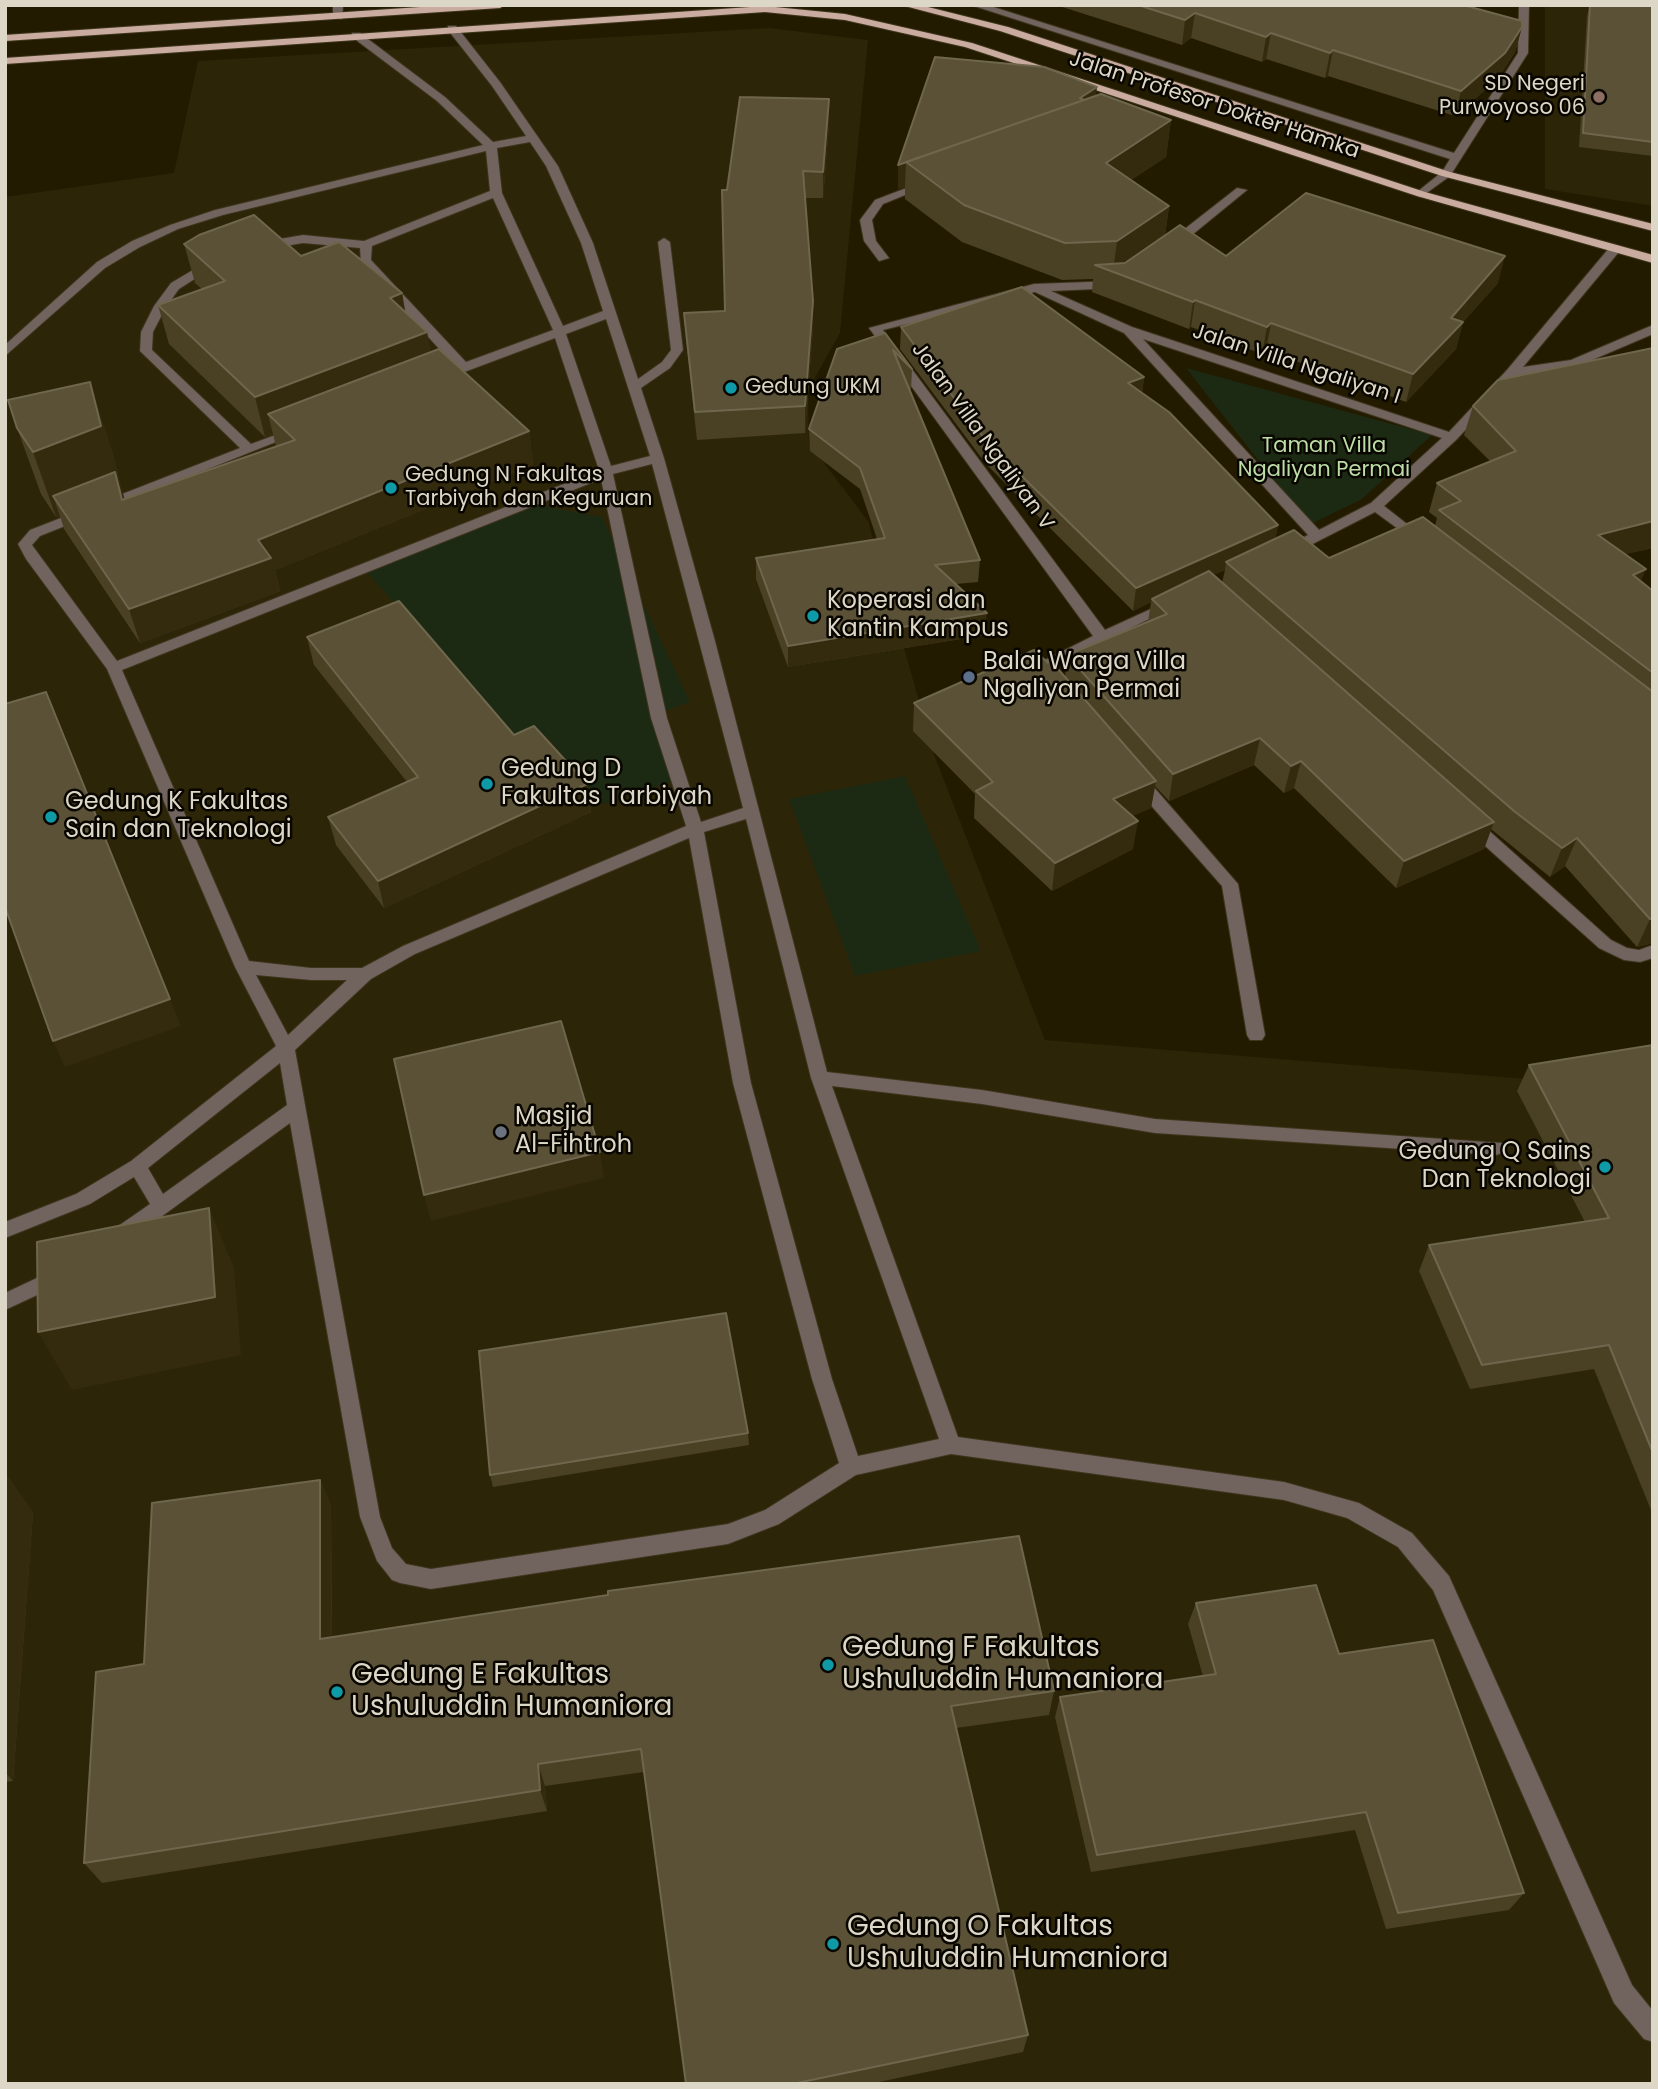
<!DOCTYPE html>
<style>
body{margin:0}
#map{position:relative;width:1658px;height:2089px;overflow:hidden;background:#231b00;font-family:Poppins,sans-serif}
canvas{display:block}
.frame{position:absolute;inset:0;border:7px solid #dcd7c6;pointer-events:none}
</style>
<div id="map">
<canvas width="1658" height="2089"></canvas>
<div class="frame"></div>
</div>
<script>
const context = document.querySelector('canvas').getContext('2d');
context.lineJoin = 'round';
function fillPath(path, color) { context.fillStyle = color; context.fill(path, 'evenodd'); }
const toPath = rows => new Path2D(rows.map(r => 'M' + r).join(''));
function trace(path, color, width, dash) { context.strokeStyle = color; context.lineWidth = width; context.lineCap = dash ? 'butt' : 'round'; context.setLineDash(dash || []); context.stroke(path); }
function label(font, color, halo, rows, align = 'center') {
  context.font = font + ' Poppins,sans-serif'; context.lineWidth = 5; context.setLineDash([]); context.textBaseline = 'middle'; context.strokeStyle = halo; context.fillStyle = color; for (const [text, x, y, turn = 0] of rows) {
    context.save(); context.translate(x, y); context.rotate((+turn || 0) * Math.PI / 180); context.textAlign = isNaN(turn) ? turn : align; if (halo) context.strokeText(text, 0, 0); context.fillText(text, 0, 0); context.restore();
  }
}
fillPath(toPath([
 [1545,5,1653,5,1653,206,1545,189],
 [769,28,868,40,840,333,808,390,809,443,868,521,935,757,1045,1040,1539,1080,1653,1075,1653,2084,5,2084,5,197,174,173,198,61]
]), '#2d2508');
fillPath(toPath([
 [1186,368,1432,435,1362,499,1309,525],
 [535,505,602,517,690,702,650,716,680,779,602,804,548,738,522,746,361,566],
 [905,776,981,951,855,976,789,799]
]), '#1d2a13');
const minor = toPath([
 [333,5,343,5,342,19,333,17,333,5],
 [971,5,987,5,1454,153,1518,53,1519,5,1529,5,1528,53,1450,176,1421,197,1417,196,1417,192,1442,172,1450,159,971,5],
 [448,26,456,26,500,82,558,166,593,243,638,379,662,362,671,350,658,242,664,238,670,242,683,350,670,368,641,388,664,458,715,641,827,1072,982,1090,1155,1119,1502,1143,1505,1148,1502,1153,1496,1155,1155,1133,982,1104,832,1086,958,1437,1284,1482,1359,1503,1412,1533,1449,1576,1632,1985,1653,2011,1653,2042,1644,2039,1614,2003,1433,1590,1398,1547,1347,1518,1284,1500,951,1454,856,1475,779,1524,728,1544,431,1589,400,1583,392,1580,377,1561,360,1517,290,1123,128,1241,121,1243,114,1241,112,1235,114,1229,150,1204,134,1177,90,1204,5,1238,5,1222,76,1194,131,1161,276,1046,235,967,107,669,26,559,18,544,30,530,240,448,140,351,141,332,154,306,171,283,208,261,218,264,179,289,166,307,153,332,152,350,251,444,294,428,301,432,40,536,32,545,117,661,599,470,555,338,443,380,433,380,433,374,455,366,361,264,360,248,303,243,262,250,256,246,262,242,303,235,364,241,490,191,486,151,223,215,178,229,140,247,105,268,5,356,5,345,97,262,132,241,170,225,215,210,483,145,437,101,352,37,352,33,360,33,445,97,493,142,526,136,492,86,448,30,448,26],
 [530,142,546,166,581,243,603,311,563,326,502,193,497,148,530,142],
 [493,198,553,330,466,362,371,260,372,246,493,198],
 [606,319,650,456,611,466,566,334,606,319],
 [652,464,743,808,701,822,667,718,613,474,652,464],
 [601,479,651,718,686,826,403,946,362,968,311,968,249,961,122,670,601,479],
 [746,819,811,1078,939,1439,858,1456,832,1379,751,1083,704,832,746,819],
 [689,838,733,1083,812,1379,839,1463,765,1510,728,1524,431,1569,406,1564,392,1548,380,1517,295,1050,371,979,415,954,689,838],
 [256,975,311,980,347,980,288,1035,256,975],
 [280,1063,287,1105,163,1194,148,1168,280,1063],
 [922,182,932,184,883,204,872,220,876,241,889,258,879,261,864,241,860,220,875,200,922,182],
 [1237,188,1247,190,1176,248,1168,248,1168,242,1237,188],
 [1614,246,1618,247,1618,253,1523,367,1571,360,1653,325,1653,334,1578,366,1516,376,1456,440,1384,506,1425,538,1425,544,1420,545,1375,512,1291,555,1281,555,1281,549,1308,535,1124,333,1035,292,883,330,1105,630,1164,603,1174,603,1176,606,1048,668,1056,679,1049,684,1044,682,1035,671,1033,668,1035,665,1093,636,869,328,1034,284,1115,281,1121,285,1119,288,1051,291,1132,327,1449,432,1507,370,1610,247,1614,246],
 [1143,339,1442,438,1371,503,1319,530,1143,339],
 [1139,776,1145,777,1238,884,1265,1035,1262,1040,1250,1040,1247,1035,1222,886,1133,785,1131,781,1133,777,1139,776],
 [1471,818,1477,820,1611,940,1627,948,1639,950,1653,945,1653,958,1640,962,1624,960,1599,948,1465,828,1463,824,1471,818],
 [56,1269,63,1271,66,1277,63,1283,5,1310,5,1293,56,1269]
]);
const major = toPath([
 [450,5,505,5,500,8,5,41,5,35,450,5],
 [901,5,920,5,1008,27,1450,172,1653,224,1653,231,1442,176,1000,31,901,5],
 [765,6,845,14,972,43,1425,192,1653,255,1653,263,1417,196,965,47,845,20,765,12,5,64,5,58,765,6]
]);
trace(minor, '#3d351c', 2);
trace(major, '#3d351c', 2);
fillPath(minor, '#71635d');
fillPath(major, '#caab9f');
fillPath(toPath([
 [1056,5,1463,5,1522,27,1515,52,1498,79,1455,116,1328,76,1325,78,1266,59,1262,62,1191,38,1182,45],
 [1590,5,1653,5,1653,156,1579,147,1587,16],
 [1096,95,1171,120,1166,157,1131,180,1169,206,1165,235,1226,256,1498,283,1463,322,1456,349,1406,402,1266,350,1262,354,1191,327,1189,329,1092,292,1093,279,1062,280,962,242,905,199,905,187,898,189,898,165],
 [829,125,823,198,805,198,813,301,813,328,805,433,697,440,686,341,684,313,725,311,727,190],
 [184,244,301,256,402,293,405,312,427,332,430,352,529,431,533,465,275,570,280,591,140,643,64,529,60,516,56,517,41,494,17,428,111,447,124,499,276,447,273,434,265,437,169,344,158,305,202,289,195,283],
 [901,327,1144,377,1142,393,1278,525,1275,539,1329,558,1435,526,1437,518,1429,512,1437,483,1490,461,1464,435,1473,406,1653,348,1653,548,1625,554,1641,582,1653,591,1653,943,1637,947,1565,866,1550,877,1491,829,1484,849,1396,888,1294,788,1284,793,1254,765,1169,801,1155,786,1151,808,1132,816,1133,849,1052,891,974,818,975,794,913,731,914,703,1065,677,1067,655,1148,622,1151,602,1133,611,986,464,900,349],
 [1225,570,1222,583,1213,575],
 [885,333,912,369,911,390,908,387,980,560,978,582,956,584,985,635,788,667,756,579,756,558,877,539,860,489,810,451,809,429],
 [307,637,514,735,587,784,591,812,384,908,336,845,328,817,407,782,314,665],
 [1653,1045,1653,1515,1594,1369,1470,1389,1419,1271,1429,1245,1585,1222,1517,1091,1529,1065],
 [748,1433,749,1445,493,1487,490,1475],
 [5,1473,33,1513,13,1781,5,1782],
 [320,1480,331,1506,332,1637,1054,1691,1049,1715,956,1728,1028,2035,1023,2052,869,2084,686,2084,644,1772,545,1786,547,1811,102,1883,84,1863,144,1664],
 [1196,1603,1339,1654,1524,1893,1509,1910,1386,1929,1355,1830,1091,1872,1055,1717,1060,1697,1203,1676,1188,1624]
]), '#4a4125');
fillPath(toPath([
 [1195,13,1191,38,1182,45,1185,20],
 [1522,27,1515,52,1498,79,1455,116,1461,91],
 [1271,33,1266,59,1262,62,1266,37],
 [1333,50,1328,76,1325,78,1330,53],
 [1097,87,1094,111,1080,98],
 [829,99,829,125,823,198,823,172],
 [1171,120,1166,157,1102,199,1106,163],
 [906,163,905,187,898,189,898,165],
 [1169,206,1164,243,1113,272,1117,241],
 [1505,256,1498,283,1463,322,1456,349,1406,402,1413,374,1451,318],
 [402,293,409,333,390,298],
 [1195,300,1191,327,1189,329,1193,302],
 [813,301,813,328,805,433,805,406],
 [1271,323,1266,350,1262,354,1267,327],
 [427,332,434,371,268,414,273,434,265,437,255,397],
 [1144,377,1141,399,1128,383],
 [90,382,111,447,126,505,53,496,60,516,56,517,33,452],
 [529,431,533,465,275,570,280,591,140,643,129,609,258,540],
 [1653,521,1653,548,1587,563,1598,535],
 [1278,525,1274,548,1226,562,1225,570,1154,601,1152,599,1151,602,1133,611,1136,588],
 [1646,569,1634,598,1633,575],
 [987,613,985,635,788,667,788,646],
 [1260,738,1254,765,1169,801,1173,774],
 [1301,761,1294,788,1284,793,1291,766],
 [1156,781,1151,808,1109,826,1113,799],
 [587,784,591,812,384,908,378,881],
 [1138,821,1133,849,1052,891,1055,863],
 [1494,822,1484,849,1396,888,1404,861],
 [1577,838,1565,866,1550,877,1562,848],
 [1653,918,1653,943,1637,947,1650,919],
 [170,999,181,1026,65,1067,53,1041],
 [600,1152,604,1178,431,1221,424,1195],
 [209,1208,234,1268,241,1355,72,1390,38,1332],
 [5,1473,33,1513,13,1781,5,1772],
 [320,1480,331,1506,332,1663,320,1639],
 [538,1764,545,1786,547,1811,540,1790]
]), '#342b0f');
const building = toPath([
 [1138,5,1463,5,1522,21,1522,27,1505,53,1461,91,1333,50,1330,53,1271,33,1266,37,1195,13,1185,20,1138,5],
 [1590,5,1653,5,1653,142,1583,133,1590,5],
 [935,57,1044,67,1097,87,1080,98,1084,100,898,165,935,57],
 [1101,94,1171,120,1106,163,1169,206,1117,241,1065,243,964,205,906,162,1101,94],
 [740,97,829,99,823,172,803,171,813,301,805,406,695,412,684,313,725,311,722,190,727,190,740,97],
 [1306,193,1505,256,1451,318,1463,322,1413,374,1271,323,1267,327,1195,300,1193,302,1095,265,1125,263,1180,225,1226,256,1306,193],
 [254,215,301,256,339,242,402,293,390,298,427,332,255,397,158,305,225,281,184,244,199,235,254,215],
 [1022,287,1144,377,1128,383,1169,412,1278,525,1136,588,987,442,901,327,1022,287],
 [885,333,912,369,893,350,980,560,935,565,987,613,788,646,756,558,885,538,860,468,809,429,837,349,885,333],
 [1653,348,1653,521,1598,535,1646,569,1633,575,1653,591,1653,673,1439,510,1461,501,1437,483,1516,451,1473,406,1498,380,1653,348],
 [439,349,529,431,258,540,271,558,129,609,53,496,115,472,122,500,295,440,268,414,439,349],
 [90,382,101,426,33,452,17,428,8,400,90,382],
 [1423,517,1653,692,1653,918,1650,919,1577,838,1562,848,1514,811,1226,562,1294,530,1329,558,1423,517],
 [1209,571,1494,822,1404,861,1301,761,1291,766,1260,738,1173,774,1067,655,1167,614,1152,599,1209,571],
 [399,601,514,735,534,726,587,784,378,881,328,817,418,777,307,637,399,601],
 [1034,650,1048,663,1051,661,1156,781,1113,799,1138,821,1055,863,976,791,993,782,914,703,1034,650],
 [46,692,170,999,53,1041,5,907,5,704,46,692],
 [561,1021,600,1152,424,1195,394,1059,561,1021],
 [1653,1045,1653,1453,1609,1345,1482,1365,1429,1245,1609,1218,1529,1065,1653,1045],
 [209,1208,215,1297,38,1332,37,1242,209,1208],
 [726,1313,748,1433,490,1475,479,1351,726,1313],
 [320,1480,320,1639,608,1595,608,1591,1019,1536,1054,1691,951,1706,1028,2035,792,2084,686,2084,641,1749,538,1764,540,1790,84,1863,96,1672,144,1664,152,1503,320,1480],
 [1316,1585,1339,1654,1433,1640,1524,1893,1398,1913,1366,1812,1097,1855,1060,1697,1216,1674,1196,1603,1316,1585]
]);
fillPath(building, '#5a5136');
trace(building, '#6e664d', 2);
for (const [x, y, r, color] of [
 [1599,97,7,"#8d6e63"],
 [731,388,7,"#0f9aa8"],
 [391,488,7,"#0f9aa8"],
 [813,616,7,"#0f9aa8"],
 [969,677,7,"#5c6f8a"],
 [487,784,7,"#0f9aa8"],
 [51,817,7,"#0f9aa8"],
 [501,1132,7,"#6b7280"],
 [1605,1167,7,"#0f9aa8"],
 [828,1665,7,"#0f9aa8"],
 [337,1692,7,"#0f9aa8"],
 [833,1944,7,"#0f9aa8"]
]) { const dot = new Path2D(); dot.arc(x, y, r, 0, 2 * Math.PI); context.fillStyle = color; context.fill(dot); trace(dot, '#090600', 2.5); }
label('21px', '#dcd7c6', '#090600', [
 ["SD Negeri",1585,85,"right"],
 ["Purwoyoso 06",1585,109,"right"],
 ["Gedung UKM",745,388],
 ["Gedung N Fakultas",405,476],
 ["Tarbiyah dan Keguruan",405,500]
], 'left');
label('21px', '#dcd7c6', '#090600', [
 ["Jalan Profesor Dokter Hamka",1214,106,18],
 ["Jalan Villa Ngaliyan I",1296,365,18],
 ["Jalan Villa Ngaliyan V",982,437,54]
]);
label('21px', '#bcdda5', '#090600', [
 ["Taman Villa",1324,447],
 ["Ngaliyan Permai",1324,471]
]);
label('24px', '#dcd7c6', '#090600', [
 ["Koperasi dan",827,602],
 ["Kantin Kampus",827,630],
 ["Balai Warga Villa",983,663],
 ["Ngaliyan Permai",983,691],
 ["Gedung D",501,770],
 ["Fakultas Tarbiyah",501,798],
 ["Gedung K Fakultas",65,803],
 ["Sain dan Teknologi",65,831],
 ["Masjid",515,1118],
 ["Al-Fihtroh",515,1146],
 ["Gedung Q Sains",1591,1153,"right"],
 ["Dan Teknologi",1591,1181,"right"]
], 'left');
label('28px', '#dcd7c6', '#090600', [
 ["Gedung F Fakultas",842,1649],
 ["Ushuluddin Humaniora",842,1681],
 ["Gedung E Fakultas",351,1676],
 ["Ushuluddin Humaniora",351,1708],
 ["Gedung O Fakultas",847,1928],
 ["Ushuluddin Humaniora",847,1960]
], 'left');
</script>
